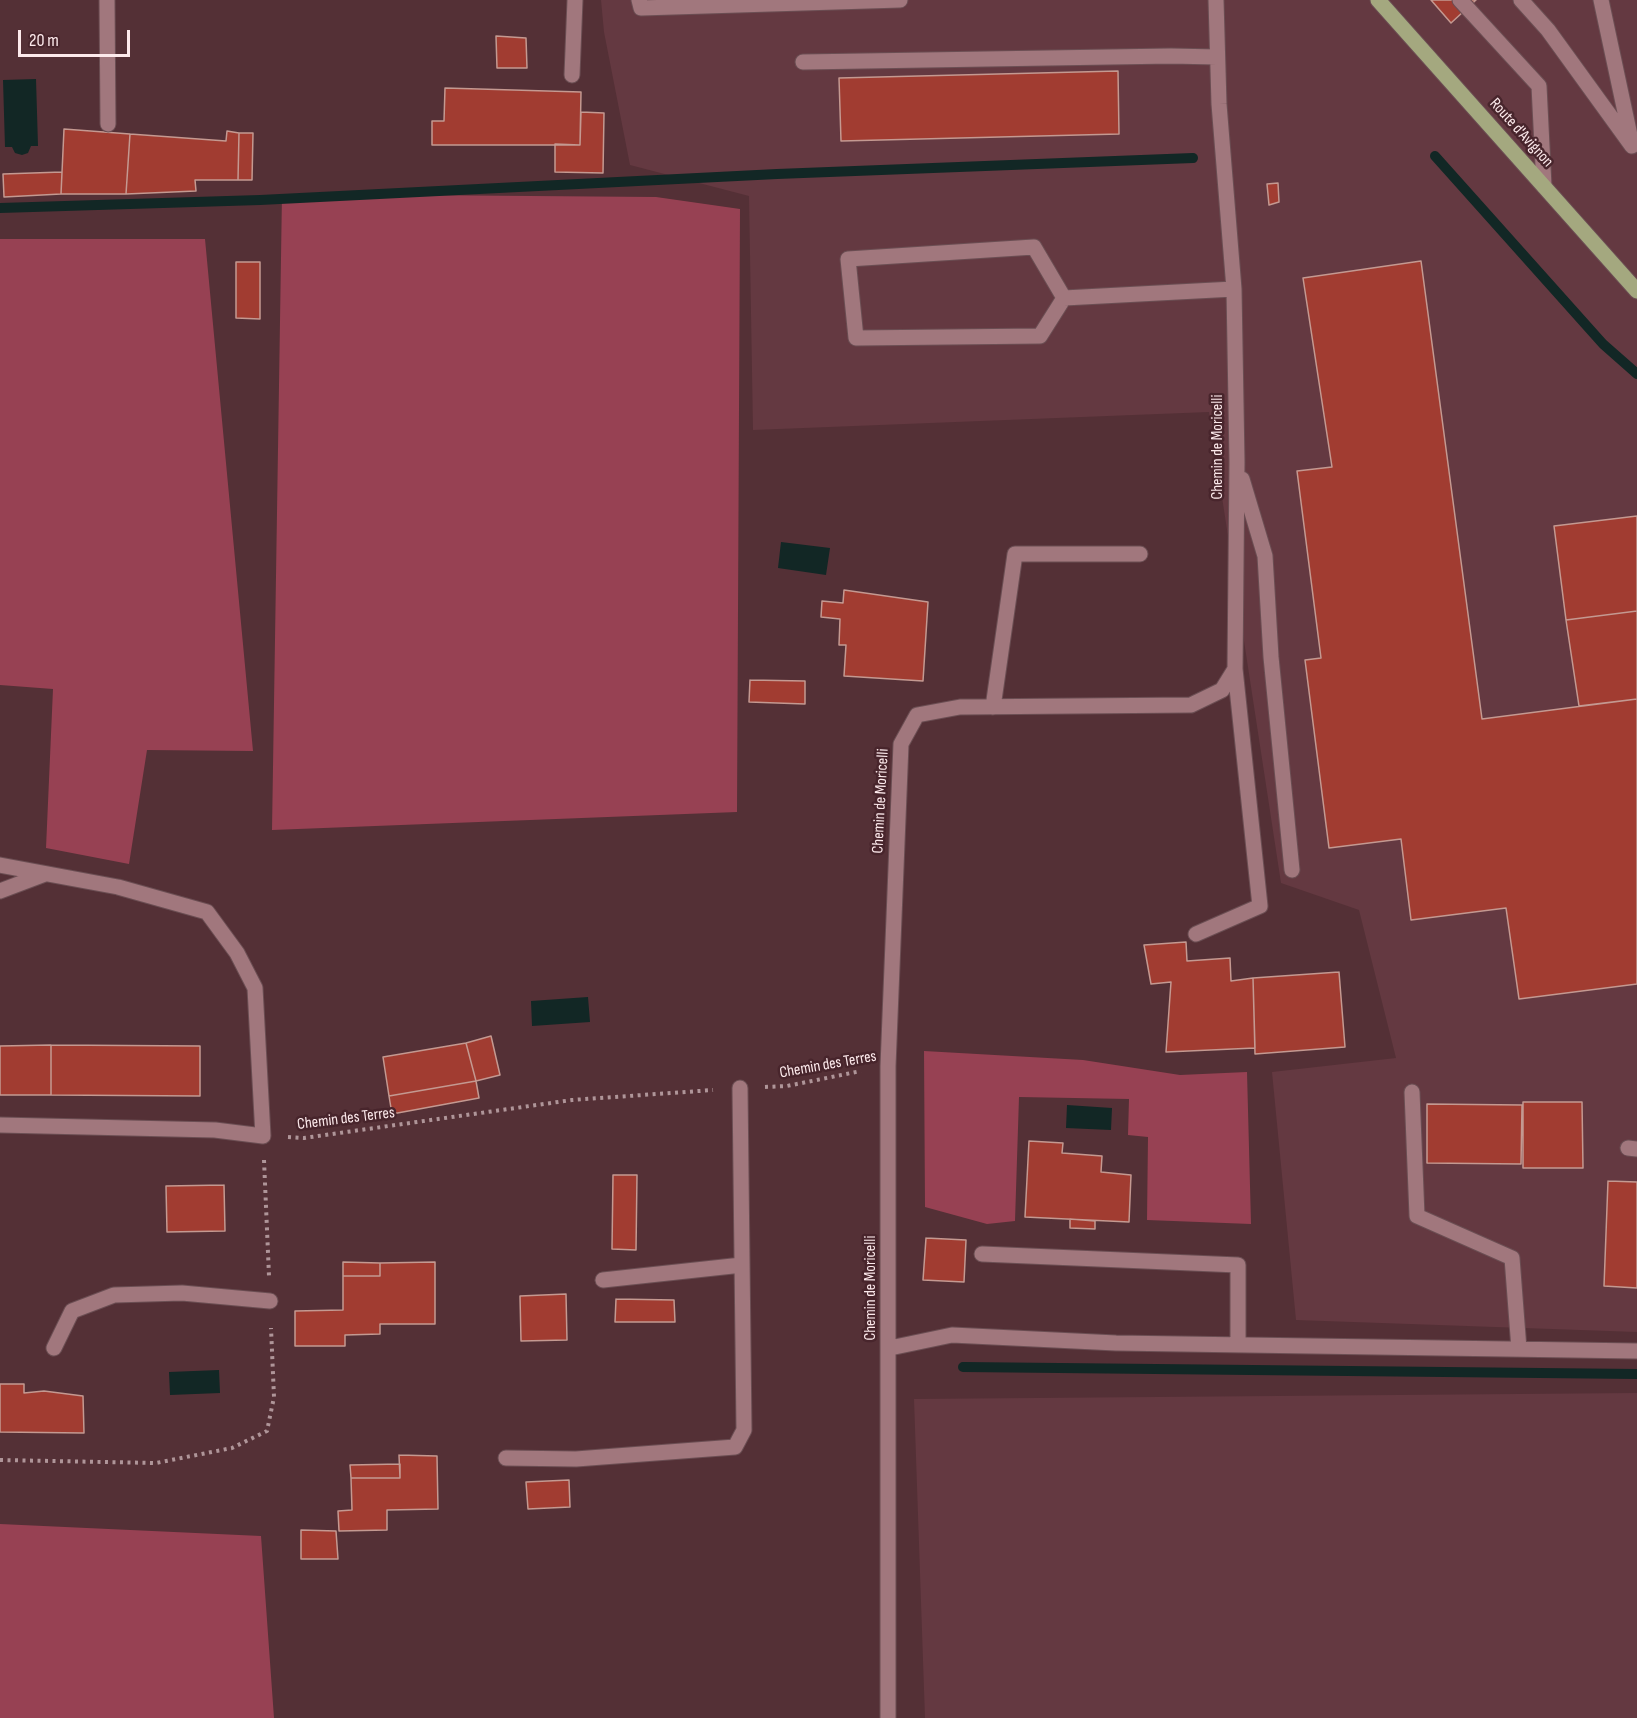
<!DOCTYPE html>
<style>
body{margin:0}
#map{position:relative;width:1637px;height:1718px;overflow:hidden;background:#543036;font-family:"Sofia Sans Condensed",sans-serif}
canvas{display:block}
.scale{position:absolute;left:18px;top:30px;width:112px;height:27px;box-sizing:border-box;border:3px solid #fdeaec;border-top:0;padding-left:8px;font-size:18px;line-height:21px;white-space:nowrap;color:#fdeaec;-webkit-text-stroke:4px #48252c;paint-order:stroke}
</style>
<div id="map">
<canvas width="1637" height="1718"></canvas>
<div class="scale">20 m</div>
</div>
<script>
const context = document.querySelector('canvas').getContext('2d');
context.lineJoin = 'round';
function fillPath(path, color) { context.fillStyle = color; context.fill(path, 'evenodd'); }
const toPath = rows => new Path2D(rows.map(r => 'M' + r).join(''));
function trace(path, color, width, dash) { context.strokeStyle = color; context.lineWidth = width; context.lineCap = dash ? 'butt' : 'round'; context.setLineDash(dash || []); context.stroke(path); }
function label(font, color, halo, rows, align = 'center') {
  context.font = font + ' "Sofia Sans Condensed",sans-serif'; context.lineWidth = 5; context.setLineDash([]); context.textBaseline = 'middle'; context.strokeStyle = halo; context.fillStyle = color; for (const [text, x, y, turn = 0] of rows) {
    context.save(); context.translate(x, y); context.rotate((+turn || 0) * Math.PI / 180); context.textAlign = isNaN(turn) ? turn : align; if (halo) context.strokeText(text, 0, 0); context.fillText(text, 0, 0); context.restore();
  }
}
fillPath(toPath([
 [601,0,1637,0,1637,1332,1296,1320,1272,1072,1396,1058,1359,910,1281,883,1209,412,753,430,749,196,630,165,604,32],
 [1637,1393,1637,1718,925,1718,914,1399]
]), '#643941');
fillPath(toPath([
 [282,194,656,197,740,209,737,812,272,830],
 [0,239,205,239,253,751,147,750,129,864,46,848,53,689,0,685],
 [924,1051,1083,1060,1180,1075,1247,1072,1251,1224,1147,1220,1148,1137,1128,1135,1129,1099,1019,1097,1015,1221,987,1224,925,1207],
 [0,1524,261,1536,274,1718,0,1718]
]), '#974153');
fillPath(toPath([
 [36,79,38,146,31,146,28,153,22,155,15,153,12,147,5,147,3,80],
 [781,542,830,548,826,575,778,568],
 [588,997,590,1022,532,1026,531,1001],
 [1067,1105,1112,1108,1111,1130,1066,1128],
 [219,1370,220,1393,170,1395,169,1372]
]), '#122725');
trace(toPath([
 [1435,156,1603,344,1637,374],
 [0,208,260,200,777,174,1193,158],
 [963,1367,1637,1374]
]), '#122725', 10);
const building = toPath([
 [1431,0,1476,0,1451,23,1431,0],
 [496,36,526,38,527,68,497,68,496,36],
 [1118,71,1119,134,841,141,839,78,1118,71],
 [445,88,581,92,580,145,432,145,432,121,444,121,445,88],
 [581,112,604,113,603,173,555,172,555,144,580,145,581,112],
 [64,129,130,134,126,194,61,194,64,129],
 [227,131,239,133,238,180,195,180,196,191,126,194,130,134,226,141,227,131],
 [239,133,253,133,252,180,238,180,239,133],
 [62,172,61,194,4,197,3,174,62,172],
 [1278,183,1279,202,1269,205,1267,184,1278,183],
 [1421,261,1482,719,1637,699,1637,984,1519,999,1506,908,1411,920,1401,839,1329,848,1305,660,1321,658,1297,471,1332,467,1303,278,1421,261],
 [236,262,260,262,260,319,236,318,236,262],
 [1637,516,1637,611,1566,620,1554,526,1637,516],
 [844,590,928,602,923,681,844,676,846,645,839,645,840,619,821,617,822,601,843,603,844,590],
 [1637,611,1637,699,1579,706,1566,620,1637,611],
 [750,680,805,681,805,704,749,702,750,680],
 [1186,942,1187,961,1230,958,1231,981,1253,978,1255,1048,1166,1052,1171,982,1151,984,1144,945,1186,942],
 [1339,972,1345,1047,1255,1054,1253,978,1339,972],
 [491,1036,500,1075,476,1081,466,1043,491,1036],
 [466,1043,476,1081,389,1096,383,1057,466,1043],
 [51,1045,51,1095,0,1095,0,1046,51,1045],
 [51,1045,200,1046,200,1096,51,1095,51,1045],
 [476,1081,479,1098,392,1114,389,1096,476,1081],
 [1523,1102,1582,1102,1583,1168,1523,1168,1523,1102],
 [1427,1104,1522,1105,1521,1164,1427,1163,1427,1104],
 [1029,1141,1063,1143,1062,1153,1102,1156,1101,1172,1131,1175,1129,1222,1025,1217,1029,1141],
 [613,1175,637,1175,636,1250,612,1249,613,1175],
 [1608,1181,1637,1182,1637,1288,1604,1286,1608,1181],
 [224,1185,225,1231,167,1232,166,1186,224,1185],
 [1070,1219,1095,1221,1095,1229,1070,1228,1070,1219],
 [926,1238,966,1240,964,1282,923,1280,926,1238],
 [343,1262,380,1263,380,1276,343,1276,343,1262],
 [435,1262,435,1324,380,1324,380,1334,345,1335,345,1346,295,1346,295,1311,343,1310,343,1276,380,1276,380,1263,435,1262],
 [566,1294,567,1340,521,1341,520,1296,566,1294],
 [616,1299,674,1300,675,1322,615,1322,616,1299],
 [0,1384,24,1384,24,1393,44,1391,83,1396,84,1433,0,1432,0,1384],
 [399,1455,437,1456,438,1509,387,1510,387,1530,339,1531,338,1511,352,1510,351,1478,400,1478,399,1455],
 [400,1464,400,1478,351,1478,350,1465,400,1464],
 [569,1480,570,1507,528,1509,526,1482,569,1480],
 [301,1530,336,1531,338,1559,301,1559,301,1530]
]);
fillPath(building, '#a13c31');
trace(building, '#c49991', 1.5);
const minor = toPath([
 [107,0,108,124],
 [639,0,641,8,900,0],
 [1460,0,1539,86,1544,186],
 [1521,0,1548,30,1632,146],
 [1601,0,1631,140],
 [803,62,1171,56,1217,57],
 [572,75,575,0],
 [1064,298,1034,247,848,259,856,338,1040,336,1064,298,1234,289],
 [1242,479,1265,556,1271,657,1292,870],
 [993,707,1015,554,1140,554],
 [0,865,118,887,207,912,237,953,255,988,263,1136,215,1130,0,1125],
 [0,891,45,874],
 [1196,934,1260,906,1235,669],
 [1412,1092,1417,1216,1512,1258,1519,1349],
 [1628,1148,1637,1149],
 [982,1254,1238,1265,1238,1343],
 [603,1280,742,1265],
 [54,1348,72,1311,114,1295,182,1293,270,1301],
 [890,1348,952,1335,1116,1343,1637,1351],
 [506,1458,576,1459,735,1447,744,1430,740,1088],
 [888,1718,888,1066,901,744,917,715,960,707,1191,705,1222,690,1235,669,1237,462,1234,289,1219,104,1216,0]
]);
const major = toPath([
 [1378,0,1637,291]
]);
trace(minor, '#6b4e53', 17);
trace(major, '#6b4e53', 17);
trace(toPath([
 [765,1087,787,1086,861,1071],
 [288,1137,304,1138,572,1100,713,1090],
 [264,1160,269,1276],
 [0,1460,156,1463,232,1448,267,1431,274,1397,271,1328]
]), '#af9599', 4, [3, 4.5]);
trace(minor, '#a1777d', 15);
trace(major, '#a4a87f', 15);
label('16px', '#fdeaec', '#48252c', [
 ["Route d'Avignon",1521,133,48],
 ["Chemin de Moricelli",1218,447,-90],
 ["Chemin de Moricelli",881,801,-87],
 ["Chemin des Terres",828,1065,-10],
 ["Chemin des Terres",346,1119,-7],
 ["Chemin de Moricelli",871,1288,-90]
]);
</script>
